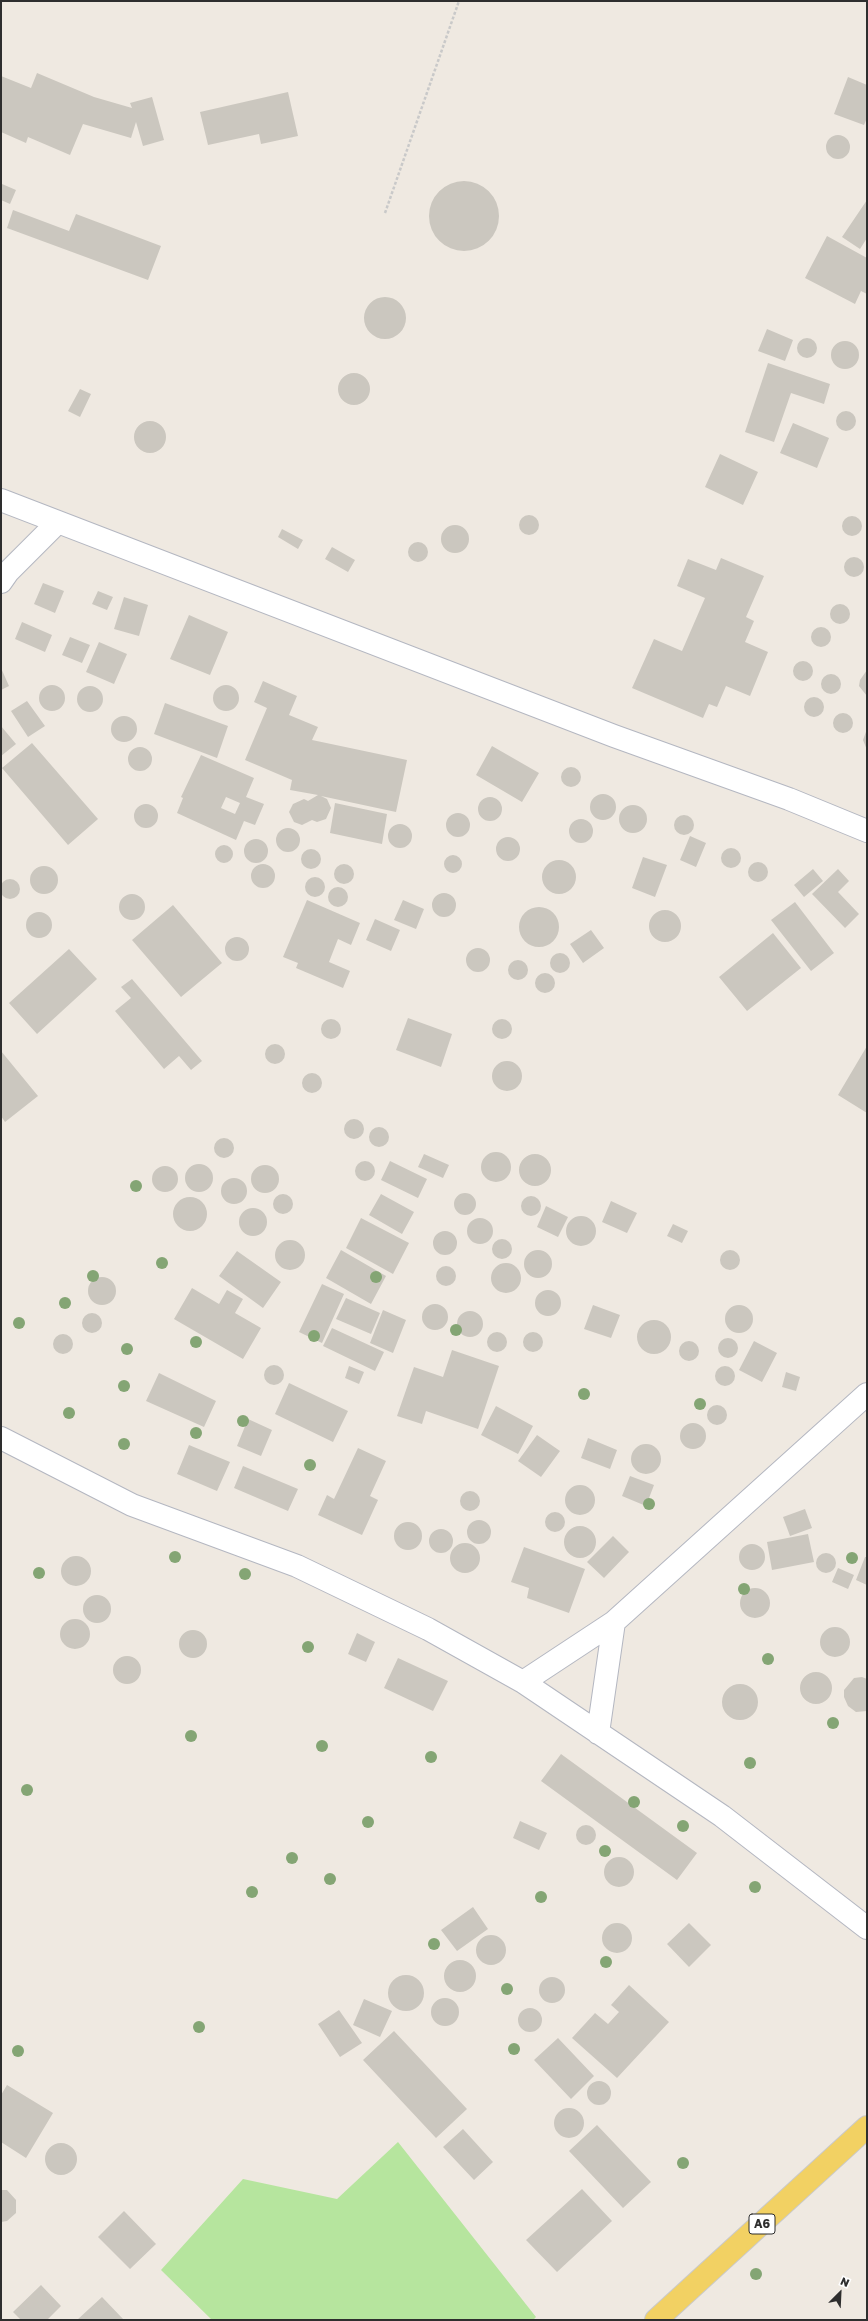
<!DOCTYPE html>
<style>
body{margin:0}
#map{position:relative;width:868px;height:2321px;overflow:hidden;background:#efe9e1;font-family:"Golos Text",sans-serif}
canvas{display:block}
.frame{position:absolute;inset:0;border:2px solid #2e2e2e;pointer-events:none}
.north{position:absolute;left:820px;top:2273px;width:40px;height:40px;-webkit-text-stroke:3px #fff;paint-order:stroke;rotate:24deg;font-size:11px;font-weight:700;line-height:16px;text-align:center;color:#2e2e2e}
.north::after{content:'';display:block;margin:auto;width:14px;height:18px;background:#2e2e2e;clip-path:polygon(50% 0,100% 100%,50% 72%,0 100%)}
</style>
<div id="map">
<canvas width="868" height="2321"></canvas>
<div class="frame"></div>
<div class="north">N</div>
</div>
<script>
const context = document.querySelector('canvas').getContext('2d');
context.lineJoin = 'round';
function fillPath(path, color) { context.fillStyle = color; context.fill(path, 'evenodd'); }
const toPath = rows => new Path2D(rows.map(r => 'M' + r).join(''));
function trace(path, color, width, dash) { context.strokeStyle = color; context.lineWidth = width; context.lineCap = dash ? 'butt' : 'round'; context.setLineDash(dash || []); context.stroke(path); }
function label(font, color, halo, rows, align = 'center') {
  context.font = font + ' "Golos Text",sans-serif'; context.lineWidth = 3.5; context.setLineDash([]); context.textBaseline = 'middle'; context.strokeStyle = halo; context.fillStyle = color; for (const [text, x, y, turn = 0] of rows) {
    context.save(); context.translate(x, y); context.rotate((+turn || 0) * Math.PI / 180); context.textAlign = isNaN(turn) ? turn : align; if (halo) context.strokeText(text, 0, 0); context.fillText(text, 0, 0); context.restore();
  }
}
fillPath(toPath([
 [398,2142,536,2317,533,2320,212,2320,161,2270,243,2179,337,2199]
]), '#b6e59e');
fillPath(toPath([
 [37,73,94,97,132,108,130,103,152,97,164,140,143,146,136,122,131,138,83,124,70,155,28,137,26,143,1,132,1,76,31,88],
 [848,77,867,85,867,118,864,125,834,114],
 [288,92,298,136,261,144,259,134,208,145,200,112],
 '826 147a12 12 0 1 1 24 0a12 12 0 1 1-24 0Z',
 '429 216a35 35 0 1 1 70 0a35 35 0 1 1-70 0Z',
 [2,184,16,190,10,204,1,200],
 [867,200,867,238,860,249,842,237],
 [13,210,69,231,76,214,161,246,148,280,7,228],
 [827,236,867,258,867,294,861,291,855,304,805,278],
 '364 318a21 21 0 1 1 42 0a21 21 0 1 1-42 0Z',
 [767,329,793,340,785,361,758,351],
 '797 348a10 10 0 1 1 20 0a10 10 0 1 1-20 0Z',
 '831 355a14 14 0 1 1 28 0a14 14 0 1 1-28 0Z',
 [768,363,830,384,824,404,791,393,774,442,745,432],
 '338 389a16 16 0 1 1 32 0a16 16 0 1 1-32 0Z',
 [80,389,91,394,80,417,68,411],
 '836 421a10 10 0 1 1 20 0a10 10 0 1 1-20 0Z',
 '134 437a16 16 0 1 1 32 0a16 16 0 1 1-32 0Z',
 [793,423,829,438,817,468,780,453],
 [720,454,758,472,743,505,705,487],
 '519 525a10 10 0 1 1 20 0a10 10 0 1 1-20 0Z',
 '842 526a10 10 0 1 1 20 0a10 10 0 1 1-20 0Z',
 '441 539a14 14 0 1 1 28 0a14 14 0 1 1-28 0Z',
 [282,529,303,540,298,549,278,537],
 '408 552a10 10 0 1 1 20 0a10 10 0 1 1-20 0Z',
 [332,547,355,560,348,572,325,559],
 '844 567a10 10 0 1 1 20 0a10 10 0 1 1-20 0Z',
 [721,558,764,576,746,617,754,621,745,642,768,652,750,696,726,686,717,707,709,704,703,718,632,688,654,639,682,651,705,598,677,586,688,559,716,570],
 [43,583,64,591,55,613,34,604],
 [98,591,113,597,107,610,92,604],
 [124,597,148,605,139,636,114,629],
 '830 614a10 10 0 1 1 20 0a10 10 0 1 1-20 0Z',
 [189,615,228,632,210,675,170,659],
 [22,622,52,635,45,652,15,639],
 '811 637a10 10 0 1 1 20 0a10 10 0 1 1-20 0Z',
 [70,637,90,645,82,663,62,655],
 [99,642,127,654,114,684,86,672],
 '793 671a10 10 0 1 1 20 0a10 10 0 1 1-20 0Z',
 [1,668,9,686,1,690],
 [867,670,867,696,859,686,860,680],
 '821 684a10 10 0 1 1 20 0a10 10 0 1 1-20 0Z',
 [263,681,297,696,289,715,318,727,312,740,407,760,396,812,321,796,327,799,331,808,326,819,317,822,312,820,302,825,294,822,289,812,293,804,304,799,308,801,318,795,290,790,292,780,245,760,267,708,254,702],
 '39 698a13 13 0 1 1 26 0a13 13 0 1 1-26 0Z',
 '213 698a13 13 0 1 1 26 0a13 13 0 1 1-26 0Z',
 '77 699a13 13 0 1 1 26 0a13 13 0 1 1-26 0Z',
 '804 707a10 10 0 1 1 20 0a10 10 0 1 1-20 0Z',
 [27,701,45,726,28,737,11,711],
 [165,703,228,726,217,758,154,734],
 '833 723a10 10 0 1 1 20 0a10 10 0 1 1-20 0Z',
 '111 729a13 13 0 1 1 26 0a13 13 0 1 1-26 0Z',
 [1,726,16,744,1,756],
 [867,729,867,750,863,740],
 [32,743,98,819,68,845,2,768],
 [492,746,539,773,522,802,476,775],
 '128 759a12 12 0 1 1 24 0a12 12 0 1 1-24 0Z',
 [201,755,254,778,246,797,264,804,255,825,244,821,236,840,177,813,183,798,181,797],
 [226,797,240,803,235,814,221,808],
 '561 777a10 10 0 1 1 20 0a10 10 0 1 1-20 0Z',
 '590 807a13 13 0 1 1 26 0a13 13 0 1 1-26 0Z',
 '478 809a12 12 0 1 1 24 0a12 12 0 1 1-24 0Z',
 [335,803,387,814,382,844,330,833],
 '134 816a12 12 0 1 1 24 0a12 12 0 1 1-24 0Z',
 '619 819a14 14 0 1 1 28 0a14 14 0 1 1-28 0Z',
 '446 825a12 12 0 1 1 24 0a12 12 0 1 1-24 0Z',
 '674 825a10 10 0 1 1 20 0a10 10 0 1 1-20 0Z',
 '569 831a12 12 0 1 1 24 0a12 12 0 1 1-24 0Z',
 '388 836a12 12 0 1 1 24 0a12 12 0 1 1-24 0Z',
 '276 840a12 12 0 1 1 24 0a12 12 0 1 1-24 0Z',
 [690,836,706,843,696,867,680,860],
 '496 849a12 12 0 1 1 24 0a12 12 0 1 1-24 0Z',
 '244 851a12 12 0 1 1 24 0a12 12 0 1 1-24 0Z',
 '215 854a9 9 0 1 1 18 0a9 9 0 1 1-18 0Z',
 '721 858a10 10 0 1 1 20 0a10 10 0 1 1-20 0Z',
 '301 859a10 10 0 1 1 20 0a10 10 0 1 1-20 0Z',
 '444 864a9 9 0 1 1 18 0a9 9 0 1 1-18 0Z',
 [643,857,667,865,655,897,632,888],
 '542 877a17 17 0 1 1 34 0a17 17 0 1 1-34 0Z',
 '748 872a10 10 0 1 1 20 0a10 10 0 1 1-20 0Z',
 '251 876a12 12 0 1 1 24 0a12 12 0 1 1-24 0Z',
 '334 874a10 10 0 1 1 20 0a10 10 0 1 1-20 0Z',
 '30 880a14 14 0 1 1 28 0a14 14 0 1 1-28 0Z',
 [813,869,823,881,804,897,794,885],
 [838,869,849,881,838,892,859,914,845,928,812,894],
 '305 887a10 10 0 1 1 20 0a10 10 0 1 1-20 0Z',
 '0 889a10 10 0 1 1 20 0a10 10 0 1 1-20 0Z',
 '328 897a10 10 0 1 1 20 0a10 10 0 1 1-20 0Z',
 '432 905a12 12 0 1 1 24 0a12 12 0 1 1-24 0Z',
 '119 907a13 13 0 1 1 26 0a13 13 0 1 1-26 0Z',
 [307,900,360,923,351,945,338,939,329,962,350,971,343,988,296,968,298,963,283,957],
 [403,900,424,909,416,929,394,920],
 [795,902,834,953,811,971,771,920],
 [173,905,222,963,181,997,132,940],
 '519 927a20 20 0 1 1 40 0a20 20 0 1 1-40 0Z',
 '649 926a16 16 0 1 1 32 0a16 16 0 1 1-32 0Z',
 '26 925a13 13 0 1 1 26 0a13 13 0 1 1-26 0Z',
 [375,919,400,930,391,951,366,940],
 [591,930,604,948,583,963,570,944],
 [773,933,801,968,747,1011,719,977],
 '225 949a12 12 0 1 1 24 0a12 12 0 1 1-24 0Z',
 '466 960a12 12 0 1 1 24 0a12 12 0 1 1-24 0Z',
 [69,949,97,979,37,1034,9,1003],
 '550 963a10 10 0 1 1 20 0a10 10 0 1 1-20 0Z',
 '508 970a10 10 0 1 1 20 0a10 10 0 1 1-20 0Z',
 '535 983a10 10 0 1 1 20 0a10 10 0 1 1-20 0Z',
 [132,979,202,1061,191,1070,179,1056,164,1069,115,1011,131,998,121,987],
 [408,1018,452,1034,441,1067,396,1050],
 '321 1029a10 10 0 1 1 20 0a10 10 0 1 1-20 0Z',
 '492 1029a10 10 0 1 1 20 0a10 10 0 1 1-20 0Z',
 '265 1054a10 10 0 1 1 20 0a10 10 0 1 1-20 0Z',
 [867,1046,867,1113,838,1095],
 [1,1051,38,1096,5,1122,1,1116],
 '492 1076a15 15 0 1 1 30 0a15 15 0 1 1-30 0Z',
 '302 1083a10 10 0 1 1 20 0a10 10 0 1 1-20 0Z',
 '344 1129a10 10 0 1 1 20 0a10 10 0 1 1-20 0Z',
 '369 1137a10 10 0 1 1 20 0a10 10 0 1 1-20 0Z',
 '214 1148a10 10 0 1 1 20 0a10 10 0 1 1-20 0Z',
 '481 1167a15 15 0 1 1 30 0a15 15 0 1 1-30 0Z',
 '519 1170a16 16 0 1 1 32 0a16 16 0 1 1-32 0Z',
 [424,1154,449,1165,443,1178,418,1167],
 '355 1171a10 10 0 1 1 20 0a10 10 0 1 1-20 0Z',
 [390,1161,427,1179,418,1198,381,1180],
 '185 1178a14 14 0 1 1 28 0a14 14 0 1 1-28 0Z',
 '251 1179a14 14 0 1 1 28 0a14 14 0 1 1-28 0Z',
 '152 1179a13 13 0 1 1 26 0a13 13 0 1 1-26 0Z',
 '221 1191a13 13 0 1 1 26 0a13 13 0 1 1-26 0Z',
 '454 1204a11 11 0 1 1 22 0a11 11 0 1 1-22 0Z',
 '273 1204a10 10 0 1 1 20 0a10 10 0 1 1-20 0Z',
 [381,1194,414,1212,402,1234,369,1215],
 '521 1206a10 10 0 1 1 20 0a10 10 0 1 1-20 0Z',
 '173 1214a17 17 0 1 1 34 0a17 17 0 1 1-34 0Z',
 [611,1201,637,1213,627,1233,602,1222],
 [546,1206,568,1217,558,1237,537,1227],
 '239 1222a14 14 0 1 1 28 0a14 14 0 1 1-28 0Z',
 '566 1231a15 15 0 1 1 30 0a15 15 0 1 1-30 0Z',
 [361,1218,409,1243,393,1274,346,1248],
 '467 1231a13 13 0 1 1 26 0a13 13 0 1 1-26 0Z',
 [673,1224,688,1231,682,1243,667,1236],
 '433 1243a12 12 0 1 1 24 0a12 12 0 1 1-24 0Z',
 '492 1249a10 10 0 1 1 20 0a10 10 0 1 1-20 0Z',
 '275 1255a15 15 0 1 1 30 0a15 15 0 1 1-30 0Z',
 '524 1264a14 14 0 1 1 28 0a14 14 0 1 1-28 0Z',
 '720 1260a10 10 0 1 1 20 0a10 10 0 1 1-20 0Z',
 [341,1250,386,1276,371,1304,326,1278],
 [237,1251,281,1282,263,1308,219,1276],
 '491 1278a15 15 0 1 1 30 0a15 15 0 1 1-30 0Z',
 '436 1276a10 10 0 1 1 20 0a10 10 0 1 1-20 0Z',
 '88 1291a14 14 0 1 1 28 0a14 14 0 1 1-28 0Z',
 [322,1284,344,1294,322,1343,299,1332],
 [192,1288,219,1304,227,1290,243,1299,235,1313,261,1328,243,1359,174,1319],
 '535 1303a13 13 0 1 1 26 0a13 13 0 1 1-26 0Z',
 [346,1298,380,1313,371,1334,336,1319],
 '422 1317a13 13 0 1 1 26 0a13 13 0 1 1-26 0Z',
 '725 1319a14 14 0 1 1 28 0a14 14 0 1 1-28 0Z',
 [593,1305,620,1315,611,1338,584,1329],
 [383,1310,406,1320,393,1353,370,1343],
 '457 1324a13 13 0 1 1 26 0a13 13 0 1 1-26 0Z',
 '82 1323a10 10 0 1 1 20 0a10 10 0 1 1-20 0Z',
 '637 1337a17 17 0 1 1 34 0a17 17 0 1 1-34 0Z',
 [332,1328,384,1352,375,1371,323,1346],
 '523 1342a10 10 0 1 1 20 0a10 10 0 1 1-20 0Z',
 '487 1342a10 10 0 1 1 20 0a10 10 0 1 1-20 0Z',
 '53 1344a10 10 0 1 1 20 0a10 10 0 1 1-20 0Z',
 '718 1348a10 10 0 1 1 20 0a10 10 0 1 1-20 0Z',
 '679 1351a10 10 0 1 1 20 0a10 10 0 1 1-20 0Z',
 [754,1341,777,1353,762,1382,739,1370],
 [452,1350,499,1366,478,1429,426,1411,422,1424,397,1416,414,1367,443,1377],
 '264 1375a10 10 0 1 1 20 0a10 10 0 1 1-20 0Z',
 '715 1376a10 10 0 1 1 20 0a10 10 0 1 1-20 0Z',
 [349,1366,364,1372,359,1384,345,1378],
 [786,1372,800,1377,796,1391,782,1387],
 [159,1373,216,1401,204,1427,146,1401],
 [289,1383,348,1411,333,1442,275,1414],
 '707 1415a10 10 0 1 1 20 0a10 10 0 1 1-20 0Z',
 [496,1406,533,1426,518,1454,481,1435],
 [248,1419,272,1430,261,1456,237,1446],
 '680 1436a13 13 0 1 1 26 0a13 13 0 1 1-26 0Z',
 [537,1435,560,1451,541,1477,518,1461],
 [588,1438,617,1450,610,1469,581,1458],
 '631 1459a15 15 0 1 1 30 0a15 15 0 1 1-30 0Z',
 [189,1445,230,1462,217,1491,177,1474],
 [358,1448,386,1461,370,1496,378,1500,362,1535,318,1515,327,1495,334,1499],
 [243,1466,298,1489,288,1511,234,1488],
 [630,1476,654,1485,646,1506,622,1496],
 '565 1500a15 15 0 1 1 30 0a15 15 0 1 1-30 0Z',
 '460 1501a10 10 0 1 1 20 0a10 10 0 1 1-20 0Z',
 [805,1509,812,1528,790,1536,783,1517],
 '545 1522a10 10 0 1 1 20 0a10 10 0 1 1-20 0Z',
 '467 1532a12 12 0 1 1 24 0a12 12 0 1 1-24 0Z',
 '394 1536a14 14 0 1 1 28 0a14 14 0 1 1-28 0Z',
 '564 1542a16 16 0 1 1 32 0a16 16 0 1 1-32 0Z',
 '429 1541a12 12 0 1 1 24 0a12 12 0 1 1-24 0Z',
 [808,1534,814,1562,772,1570,767,1542],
 [613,1536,629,1552,604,1578,587,1562],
 '450 1558a15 15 0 1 1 30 0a15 15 0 1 1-30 0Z',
 '739 1557a13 13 0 1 1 26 0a13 13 0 1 1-26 0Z',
 [524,1547,585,1569,569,1613,527,1598,529,1588,511,1582],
 '816 1563a10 10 0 1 1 20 0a10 10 0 1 1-20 0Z',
 '61 1571a15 15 0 1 1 30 0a15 15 0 1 1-30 0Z',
 [865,1557,867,1557,867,1585,856,1580],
 [838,1568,854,1575,848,1589,832,1582],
 '740 1603a15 15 0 1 1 30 0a15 15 0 1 1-30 0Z',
 '83 1609a14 14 0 1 1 28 0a14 14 0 1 1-28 0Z',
 '60 1634a15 15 0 1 1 30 0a15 15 0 1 1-30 0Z',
 '820 1642a15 15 0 1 1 30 0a15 15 0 1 1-30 0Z',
 '179 1644a14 14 0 1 1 28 0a14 14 0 1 1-28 0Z',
 [357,1633,375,1642,366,1662,348,1654],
 '113 1670a14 14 0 1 1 28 0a14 14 0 1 1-28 0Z',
 [398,1658,448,1681,433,1711,384,1688],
 '800 1688a16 16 0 1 1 32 0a16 16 0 1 1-32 0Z',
 [862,1677,867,1679,867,1711,856,1712,848,1706,844,1697,844,1690,854,1678],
 '722 1702a18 18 0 1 1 36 0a18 18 0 1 1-36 0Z',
 [561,1754,697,1853,677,1880,541,1781],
 [520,1821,547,1833,539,1850,513,1838],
 '576 1835a10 10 0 1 1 20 0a10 10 0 1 1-20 0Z',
 '604 1872a15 15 0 1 1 30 0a15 15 0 1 1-30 0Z',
 [473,1907,488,1929,457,1951,441,1930],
 [689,1923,711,1945,689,1967,667,1944],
 '602 1938a15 15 0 1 1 30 0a15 15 0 1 1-30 0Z',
 '476 1950a15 15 0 1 1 30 0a15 15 0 1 1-30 0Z',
 '444 1976a16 16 0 1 1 32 0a16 16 0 1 1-32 0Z',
 '388 1993a18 18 0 1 1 36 0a18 18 0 1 1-36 0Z',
 '539 1990a13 13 0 1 1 26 0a13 13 0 1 1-26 0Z',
 [629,1985,669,2022,617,2078,572,2038,595,2013,608,2024,619,2012,611,2005],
 '431 2012a14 14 0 1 1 28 0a14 14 0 1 1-28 0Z',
 [364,1999,392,2011,380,2037,353,2025],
 '518 2020a12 12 0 1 1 24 0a12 12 0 1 1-24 0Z',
 [339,2010,362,2043,340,2057,318,2024],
 [394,2031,467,2109,436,2138,363,2060],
 [558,2038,594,2076,571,2099,534,2060],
 '587 2093a12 12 0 1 1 24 0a12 12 0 1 1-24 0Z',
 [7,2085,53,2113,26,2158,1,2142,1,2095],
 '554 2123a15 15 0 1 1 30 0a15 15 0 1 1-30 0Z',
 [597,2125,651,2182,623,2208,569,2151],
 [463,2129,493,2162,474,2180,443,2147],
 '45 2159a16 16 0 1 1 32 0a16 16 0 1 1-32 0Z',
 [582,2189,612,2221,557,2272,526,2240],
 [1,2190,7,2190,16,2200,16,2213,7,2221,1,2222],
 [124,2211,156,2244,130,2269,98,2237],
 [41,2285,61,2306,47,2320,21,2320,13,2312],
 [102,2297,124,2320,77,2320]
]), '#cbc7bf');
const street = toPath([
 [1,582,8,572,57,523],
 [1,1438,132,1505,297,1566,428,1629,523,1682,722,1816,867,1928],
 [523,1682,614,1622,867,1394],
 [598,1733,614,1622]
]);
const secondary = toPath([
 [1,500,614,736,789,799,867,831]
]);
const primary = toPath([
 [656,2320,867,2127]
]);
trace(street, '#b4b7c1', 24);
trace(secondary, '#b4b7c1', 24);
trace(primary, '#c9c9c9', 24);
trace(toPath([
 [385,213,459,1]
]), '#c9c9c9', 2.5, [3, 2]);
trace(street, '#fff', 22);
trace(secondary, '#fff', 22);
trace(primary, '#f2d163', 22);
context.fillStyle = '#84a574';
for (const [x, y] of [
 [136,1186],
 [162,1263],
 [93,1276],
 [376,1277],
 [65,1303],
 [19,1323],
 [456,1330],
 [314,1336],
 [196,1342],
 [127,1349],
 [124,1386],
 [584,1394],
 [700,1404],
 [69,1413],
 [243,1421],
 [196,1433],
 [124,1444],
 [310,1465],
 [649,1504],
 [175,1557],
 [852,1558],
 [39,1573],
 [245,1574],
 [744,1589],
 [308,1647],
 [768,1659],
 [833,1723],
 [191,1736],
 [322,1746],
 [431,1757],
 [750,1763],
 [27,1790],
 [634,1802],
 [368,1822],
 [683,1826],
 [605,1851],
 [292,1858],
 [330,1879],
 [755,1887],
 [252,1892],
 [541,1897],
 [434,1944],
 [606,1962],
 [507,1989],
 [199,2027],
 [514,2049],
 [18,2051],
 [683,2163],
 [756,2274]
]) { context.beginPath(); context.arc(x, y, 6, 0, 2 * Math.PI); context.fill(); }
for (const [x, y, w] of [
 [762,2224,26]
]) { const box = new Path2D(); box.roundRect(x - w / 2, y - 10, w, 20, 3); context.fillStyle = '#fff'; context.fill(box); trace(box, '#2e2e2e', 1); }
label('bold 12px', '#2e2e2e', null, [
 ["A6",762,2224]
]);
</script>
